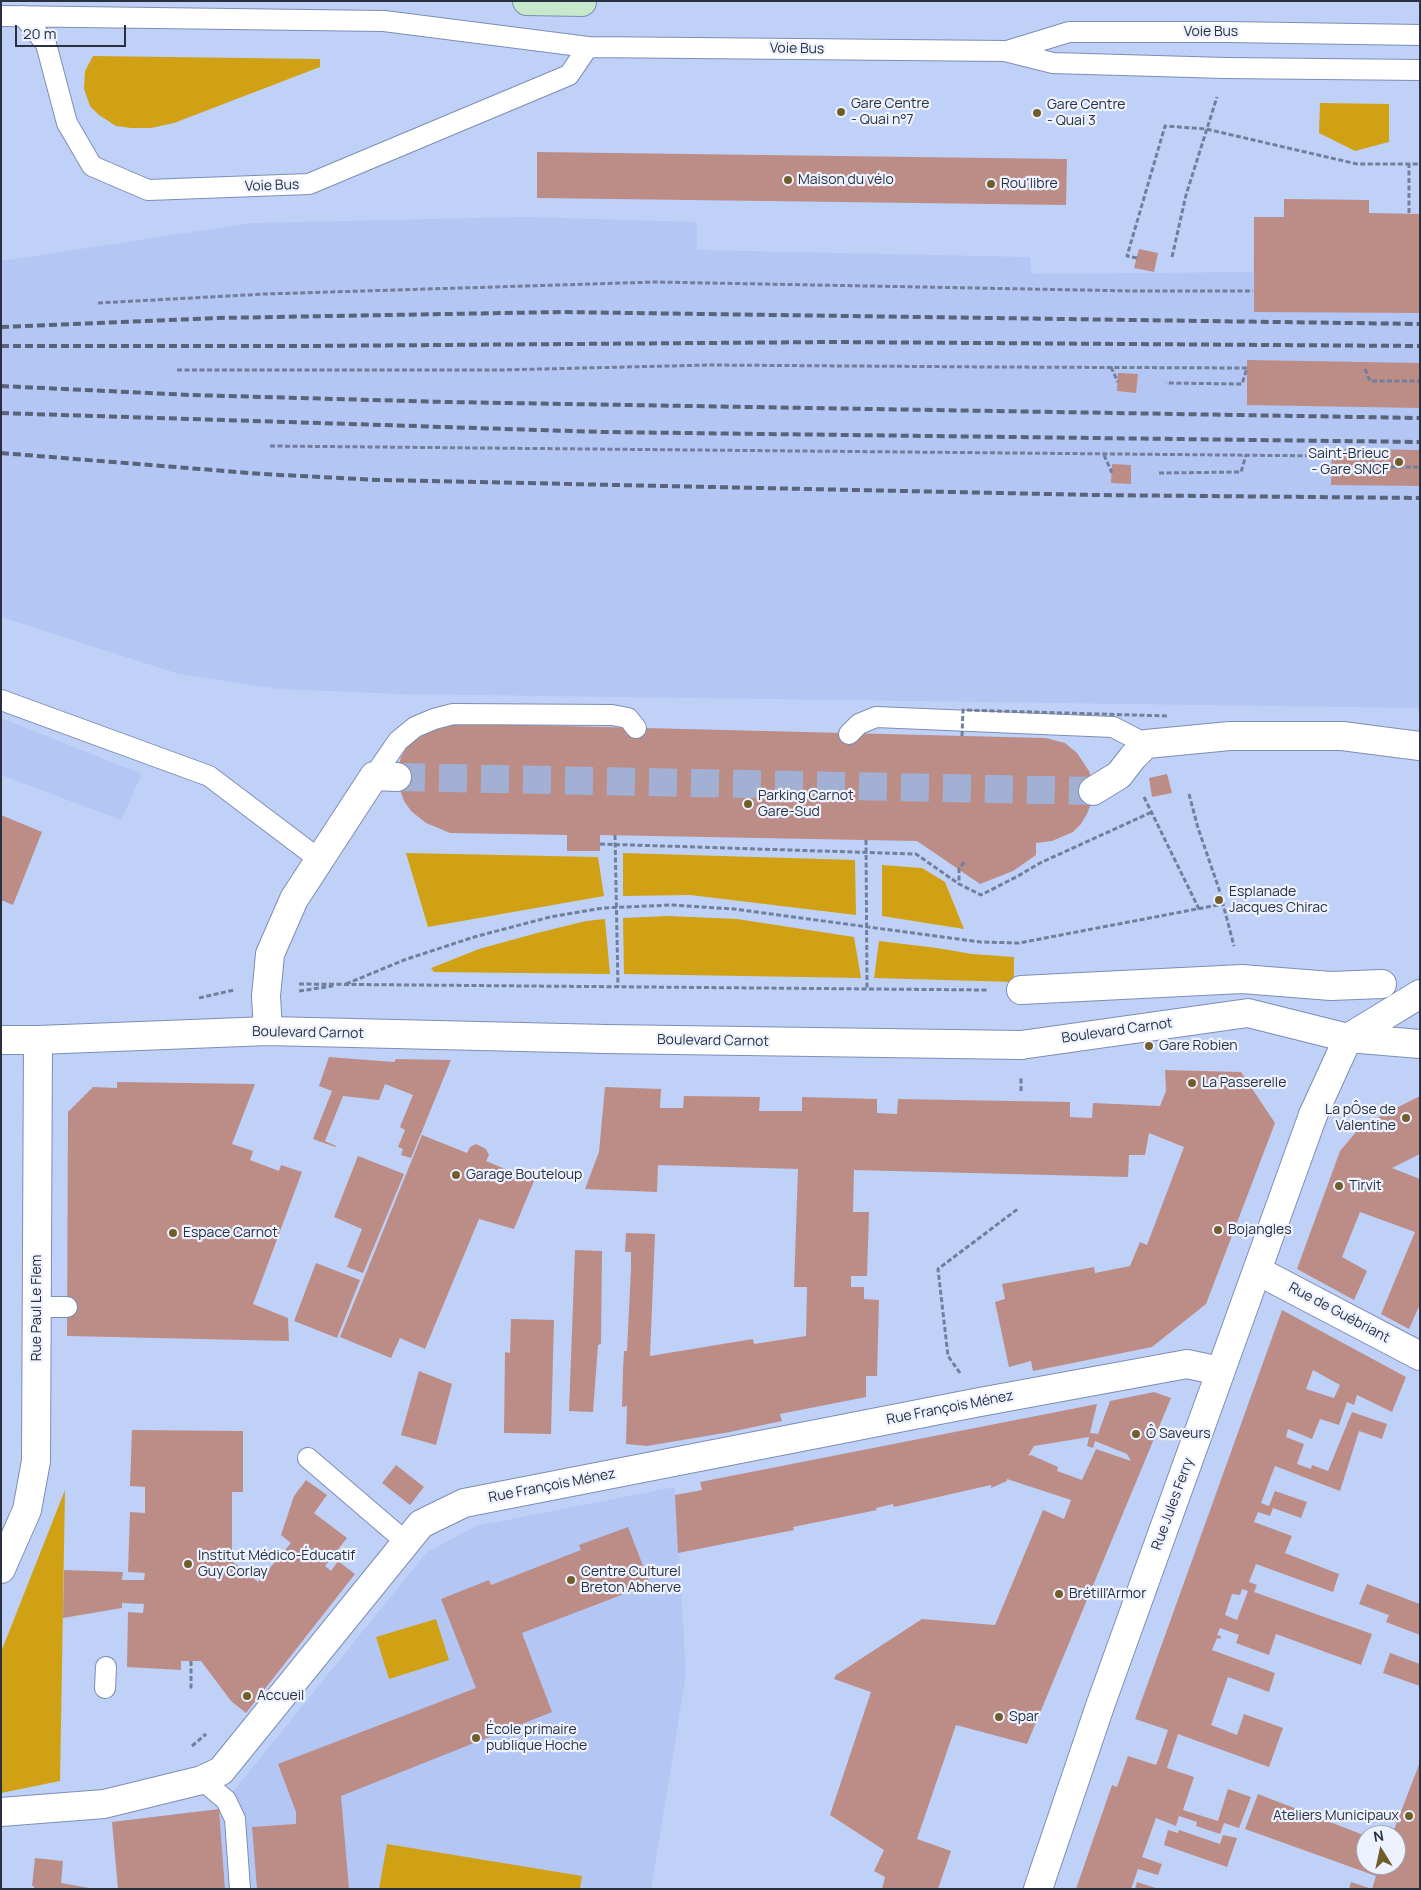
<!DOCTYPE html>
<meta charset="utf-8">
<style>
body{margin:0}
#map{position:relative;width:1421px;height:1890px;overflow:hidden;background:#c0d1f8;font-family:Manrope,sans-serif}
canvas{display:block}
.frame{position:absolute;inset:0;border:2px solid #29303f;pointer-events:none}
.north{position:absolute;left:1356px;top:1825px;width:50px;height:50px;box-sizing:border-box;background:#edf2fe;border:1px solid #9fa4b2;border-radius:50%;rotate:350deg;font-size:14px;font-weight:700;line-height:20px;text-align:center;color:#29303f}
.north::after{content:'';display:block;margin:auto;width:18px;height:22px;background:#715d2c;clip-path:polygon(50% 0,100% 100%,50% 72%,0 100%)}
.scale{position:absolute;left:15px;top:25px;width:111px;height:22px;box-sizing:border-box;border:2px solid #29303f;border-top:0;padding-left:6px;font-size:15px;line-height:18px;white-space:nowrap;color:#29303f;-webkit-text-stroke:4px #edf2fe;paint-order:stroke}
</style>
<div id="map">
<canvas width="1421" height="1890"></canvas>
<div class="frame"></div>
<div class="north">N</div>
<div class="scale">20 m</div>
</div>
<script>
const context = document.querySelector('canvas').getContext('2d');
context.lineJoin = 'round';
function fillPath(path, color) { context.fillStyle = color; context.fill(path, 'evenodd'); }
const toPath = rows => new Path2D(rows.map(r => 'M' + r).join(''));
function trace(path, color, width, dash) { context.strokeStyle = color; context.lineWidth = width; context.lineCap = dash ? 'butt' : 'round'; context.setLineDash(dash || []); context.stroke(path); }
function label(font, color, halo, rows, align = 'center') {
  context.font = font + ' Manrope,sans-serif'; context.lineWidth = 4.5; context.setLineDash([]); context.textBaseline = 'middle'; context.strokeStyle = halo; context.fillStyle = color; for (const [text, x, y, turn = 0] of rows) {
    context.save(); context.translate(x, y); context.rotate((+turn || 0) * Math.PI / 180); context.textAlign = isNaN(turn) ? turn : align; if (halo) context.strokeText(text, 0, 0); context.fillText(text, 0, 0); context.restore();
  }
}
fillPath(toPath([
 [1284,199,1369,200,1369,213,1420,214,1420,708,401,694,279,689,179,674,1,617,1,261,252,223,525,217,697,222,697,250,1030,257,1032,274,1253,272,1254,217,1283,217],
 [1,718,142,774,121,820,1,775],
 [675,1487,686,1675,651,1889,225,1889,219,1809,426,1553,476,1526]
]), '#b3c6f4');
fillPath(toPath([
 [93,56,320,59,320,67,174,123,151,128,131,128,116,126,99,115,90,106,84,89,85,71],
 [1320,103,1389,104,1389,142,1355,151,1319,133],
 [406,853,598,857,604,896,428,927],
 [623,853,855,860,856,915,690,895,623,896],
 [882,865,922,868,945,882,964,929,882,916],
 [669,916,737,919,854,937,861,978,624,974,623,918],
 [605,919,610,974,434,972,431,968,479,949,537,933,586,921],
 [879,941,937,948,972,954,1014,957,1014,982,874,978],
 [65,1490,60,1781,1,1793,1,1652],
 [436,1619,449,1660,389,1679,376,1637],
 [387,1844,582,1876,580,1889,379,1889]
]), '#d0a114');
fillPath(toPath([
 [537,152,1067,159,1066,205,537,198],
 [1284,199,1369,200,1369,213,1420,214,1420,313,1254,312,1254,217,1284,217],
 [1139,249,1158,253,1154,272,1134,268],
 [1247,360,1420,363,1420,408,1247,405],
 [1118,373,1138,374,1136,393,1117,391],
 [1332,449,1420,450,1420,486,1331,485],
 [1112,464,1131,465,1131,484,1111,483],
 [444,723,1046,738,1065,743,1077,753,1089,771,1093,786,1091,802,1088,812,1081,824,1073,832,1052,841,1036,843,1036,855,1013,871,980,884,917,841,600,835,600,851,567,851,567,835,450,833,426,823,411,811,404,801,399,787,398,768,401,757,413,737],
 [1167,774,1172,793,1152,797,1149,778],
 [1,815,42,832,13,905,1,900],
 [329,1057,394,1062,396,1059,451,1060,411,1158,401,1155,403,1149,398,1147,405,1130,400,1127,413,1095,385,1084,379,1100,343,1096,325,1141,336,1146,335,1147,313,1139,332,1091,319,1086],
 [1165,1070,1241,1072,1275,1123,1206,1304,1152,1347,1033,1371,1031,1361,1009,1367,995,1302,1005,1299,1002,1284,1094,1267,1095,1273,1130,1266,1140,1242,1147,1245,1184,1147,1149,1133,1145,1155,1129,1155,1128,1177,854,1170,853,1212,869,1212,867,1276,851,1276,851,1287,864,1287,864,1299,879,1300,877,1376,866,1376,866,1397,780,1414,782,1421,730,1432,647,1446,626,1444,627,1406,622,1407,623,1369,624,1351,627,1351,631,1268,631,1252,625,1252,626,1233,655,1234,650,1356,753,1339,754,1344,806,1336,807,1287,794,1287,798,1169,658,1165,657,1192,585,1189,599,1152,605,1087,661,1089,660,1108,683,1108,684,1096,760,1097,759,1111,802,1111,802,1097,877,1099,877,1113,897,1114,898,1099,1070,1102,1070,1117,1092,1118,1093,1103,1160,1106,1166,1091],
 [117,1082,255,1084,232,1144,253,1151,250,1160,279,1171,281,1165,302,1172,253,1304,288,1318,289,1341,67,1336,68,1112,93,1087,117,1088],
 [1420,1096,1420,1154,1392,1168,1420,1179,1420,1304,1409,1329,1381,1314,1415,1232,1360,1212,1342,1257,1367,1271,1354,1300,1297,1269,1340,1151,1361,1126],
 [422,1135,467,1153,470,1147,476,1144,486,1149,489,1155,486,1161,534,1181,514,1229,479,1219,425,1349,400,1338,391,1358,340,1337],
 [358,1156,404,1174,363,1273,347,1267,362,1229,334,1217],
 [575,1250,602,1251,601,1344,598,1345,593,1412,569,1411],
 [316,1263,360,1280,337,1338,294,1321],
 [1282,1310,1406,1377,1392,1412,1357,1395,1354,1405,1347,1402,1339,1425,1320,1419,1312,1439,1288,1429,1286,1437,1304,1444,1297,1464,1311,1469,1312,1465,1328,1471,1352,1412,1387,1424,1382,1439,1359,1431,1340,1491,1275,1466,1261,1503,1269,1506,1275,1491,1307,1502,1301,1518,1273,1508,1270,1516,1258,1512,1254,1522,1292,1536,1285,1553,1339,1574,1333,1592,1256,1564,1249,1582,1257,1585,1254,1592,1372,1634,1361,1665,1276,1634,1269,1655,1236,1643,1239,1635,1220,1628,1217,1635,1221,1636,1220,1639,1217,1638,1212,1650,1275,1673,1269,1692,1228,1677,1211,1725,1237,1735,1244,1714,1283,1728,1269,1767,1178,1734,1167,1768,1194,1777,1183,1810,1218,1821,1228,1789,1251,1797,1239,1828,1224,1823,1220,1834,1196,1826,1197,1822,1179,1816,1176,1826,1156,1818,1142,1857,1162,1864,1158,1875,1138,1869,1131,1889,1076,1889,1112,1785,1117,1787,1128,1756,1156,1765,1158,1760,1168,1730,1135,1719],
 [1313,1370,1340,1385,1334,1398,1306,1389],
 [1242,1589,1248,1591,1237,1620,1225,1615,1232,1594,1240,1595],
 [511,1319,554,1320,551,1434,504,1433,505,1352,510,1353],
 [419,1371,452,1384,436,1445,401,1435],
 [1154,1392,1171,1398,1027,1744,956,1725,917,1839,951,1851,938,1889,882,1889,885,1877,874,1871,884,1850,830,1815,871,1692,834,1679,836,1675,922,1619,995,1625,1043,1510,1064,1519,1071,1500,1007,1479,1007,1481,991,1488,991,1485,894,1507,893,1504,876,1508,877,1510,793,1527,794,1530,678,1553,675,1495,702,1490,700,1482,1097,1404,1090,1433,1098,1434,1110,1401],
 [1089,1437,1087,1446,1093,1448,1095,1441,1127,1454,1131,1461,1096,1449,1082,1480,1057,1471,1058,1467,1031,1455,1028,1456,1034,1446],
 [132,1430,243,1431,243,1492,232,1492,232,1561,258,1582,291,1543,281,1535,294,1496,306,1480,327,1495,314,1513,347,1538,325,1566,331,1571,338,1561,355,1574,246,1713,231,1701,201,1661,181,1661,181,1670,127,1667,128,1612,143,1613,144,1604,122,1603,122,1608,63,1618,64,1570,123,1572,122,1580,144,1580,145,1573,128,1572,130,1512,145,1513,145,1487,130,1486],
 [396,1465,424,1487,410,1505,382,1483],
 [628,1527,650,1584,522,1633,552,1712,341,1796,349,1889,257,1889,252,1827,296,1824,296,1812,278,1764,476,1688,441,1599,489,1580,491,1585,581,1550,579,1545],
 [1367,1584,1420,1604,1420,1635,1386,1622,1389,1615,1359,1604],
 [1390,1653,1420,1664,1420,1686,1383,1673],
 [1420,1762,1420,1889,1372,1889,1376,1876,1245,1829,1258,1794,1366,1836,1366,1865,1396,1865,1396,1835,1392,1835],
 [219,1809,225,1889,118,1889,112,1822],
 [1168,1830,1178,1833,1179,1830,1220,1844,1223,1835,1237,1838,1227,1867,1164,1845],
 [35,1858,63,1861,61,1883,95,1889,34,1889,34,1886,32,1886],
 [1137,1882,1156,1888,1156,1889,1135,1889],
 [1351,1882,1369,1888,1369,1889,1349,1889]
]), '#bc8d87');
trace(toPath([
 [397,777,1093,791]
]), '#a2b1d3', 28, [28, 14]);
const service = toPath([
 [1,16,384,21,588,47,1005,51,1053,63,1225,68,1420,70],
 [23,16,46,44,67,123,92,166,148,190,309,184,569,75,588,47],
 [1007,51,1069,32,1227,32,1420,35],
 [1,700,209,776,320,860],
 [849,734,859,724,876,717,1113,727,1146,744],
 [374,776,398,741,415,727,434,719,453,714,612,715,628,718,636,728],
 [37,1307,67,1307],
 [308,1458,406,1542],
 [105,1688,106,1667],
 [202,1780,226,1800,235,1819,240,1889]
]);
const pedestrian = toPath([
 [1021,990,1242,979,1331,986,1382,984]
]);
const minor = toPath([
 [1093,791,1119,775,1133,757,1146,744,1230,736,1342,736,1420,746],
 [268,1031,266,996,270,954,294,899,374,776,397,777],
 [1348,1038,1420,994],
 [1021,1045,1248,1013,1348,1038,1420,1044],
 [1313,1115,1348,1038],
 [1258,1271,1420,1356],
 [1,1569,27,1510,36,1461,38,1040],
 [1,1812,104,1804,202,1780,221,1771,421,1524,464,1503,980,1402,1187,1364,1220,1371]
]);
const tertiary = toPath([
 [1,1040,38,1040,268,1031,606,1039,1021,1045],
 [1038,1889,1100,1706,1313,1115]
]);
const secondary = toPath([
 [527,1,582,2]
]);
trace(service, '#7e8db2', 22);
trace(pedestrian, '#7e8db2', 30);
trace(minor, '#7e8db2', 30);
trace(tertiary, '#7e8db2', 30);
trace(secondary, '#7e8db2', 30);
trace(toPath([
 [1409,213,1409,164],
 [1172,257,1186,195,1217,97],
 [1137,258,1127,256,1165,126,1206,129,1357,164,1420,164],
 [98,303,265,294,656,282,1134,291,1253,291],
 [1111,367,1118,382],
 [1365,369,1370,381,1419,381],
 [177,370,500,370,710,365,994,367,1247,368,1242,384,1166,383],
 [270,446,1331,456],
 [1104,455,1112,473],
 [1370,456,1372,467,1420,467],
 [1159,473,1241,472,1246,455],
 [1189,794,1198,828,1219,889,1234,946],
 [1144,797,1199,909],
 [615,835,618,987],
 [866,840,867,989],
 [600,844,916,854,959,884],
 [964,862,959,869,959,884,981,895,1018,876,1040,863,1152,812],
 [299,984,988,990],
 [346,984,404,960,474,937,550,917,603,908,671,905,734,909,980,942,1019,943,1223,904],
 [299,991,333,986],
 [199,998,234,990],
 [1021,1091,1021,1078],
 [960,1373,948,1356,938,1269,1019,1208],
 [191,1661,191,1690],
 [192,1746,206,1734]
]), '#737f9a', 3, [5, 2.5]);
trace(service, '#fff', 20);
trace(pedestrian, '#fff', 28);
trace(minor, '#fff', 28);
trace(tertiary, '#fff', 28);
trace(secondary, '#c6e8cd', 28);
trace(toPath([
 [1,327,217,318,561,312,1420,324],
 [1,346,307,346,832,342,1420,346],
 [1,386,191,395,446,402,1420,418],
 [1,413,603,432,1420,442],
 [1,453,262,474,379,480,1095,495,1420,498]
]), '#59637a', 4, [8, 4]);
trace(toPath([
 [962,736,963,710,1168,716]
]), '#737f9a', 3, [5, 2.5]);
for (const [x, y, r, color] of [
 [841,112,5,"#715d2c"],
 [1037,113,5,"#715d2c"],
 [788,180,5,"#715d2c"],
 [991,184,5,"#715d2c"],
 [1399,462,5,"#715d2c"],
 [748,804,5,"#715d2c"],
 [1219,900,5,"#715d2c"],
 [1149,1046,5,"#715d2c"],
 [1192,1083,5,"#715d2c"],
 [1406,1118,5,"#715d2c"],
 [456,1175,5,"#715d2c"],
 [1339,1186,5,"#715d2c"],
 [1218,1230,5,"#715d2c"],
 [173,1233,5,"#715d2c"],
 [1136,1434,5,"#715d2c"],
 [188,1564,5,"#715d2c"],
 [571,1580,5,"#715d2c"],
 [1059,1594,5,"#715d2c"],
 [247,1696,5,"#715d2c"],
 [999,1717,5,"#715d2c"],
 [476,1738,5,"#715d2c"],
 [1409,1816,5,"#715d2c"]
]) { const dot = new Path2D(); dot.arc(x, y, r, 0, 2 * Math.PI); context.fillStyle = color; context.fill(dot); trace(dot, '#edf2fe', 2); }
label('14px', '#29303f', '#edf2fe', [
 ["Voie Bus",1211,32],
 ["Voie Bus",797,49,1],
 ["Voie Bus",272,186,-2],
 ["Boulevard Carnot",1117,1031,-8],
 ["Boulevard Carnot",308,1033,1],
 ["Boulevard Carnot",713,1041,1],
 ["Rue Paul Le Flem",37,1308,-90],
 ["Rue de Guébriant",1339,1313,28],
 ["Rue François Ménez",950,1408,-11],
 ["Rue François Ménez",552,1486,-11],
 ["Rue Jules Ferry",1173,1504,-70]
]);
label('14px', '#29303f', '#edf2fe', [
 ["Gare Centre",851,104],
 ["- Quai n°7",851,120],
 ["Gare Centre",1047,105],
 ["- Quai 3",1047,121],
 ["Maison du vélo",798,180],
 ["Rou'libre",1001,184],
 ["Saint-Brieuc",1389,454,"right"],
 ["- Gare SNCF",1389,470,"right"],
 ["Parking Carnot",758,796],
 ["Gare-Sud",758,812],
 ["Esplanade",1229,892],
 ["Jacques Chirac",1229,908],
 ["Gare Robien",1159,1046],
 ["La Passerelle",1202,1083],
 ["La pÔse de",1396,1110,"right"],
 ["Valentine",1396,1126,"right"],
 ["Garage Bouteloup",466,1175],
 ["Tirvit",1349,1186],
 ["Bojangles",1228,1230],
 ["Espace Carnot",183,1233],
 ["Ô Saveurs",1146,1434],
 ["Institut Médico-Éducatif",198,1556],
 ["Guy Corlay",198,1572],
 ["Centre Culturel",581,1572],
 ["Breton Abherve",581,1588],
 ["Brétill'Armor",1069,1594],
 ["Accueil",257,1696],
 ["Spar",1009,1717],
 ["École primaire",486,1730],
 ["publique Hoche",486,1746],
 ["Ateliers Municipaux",1399,1816,"right"]
], 'left');
</script>
